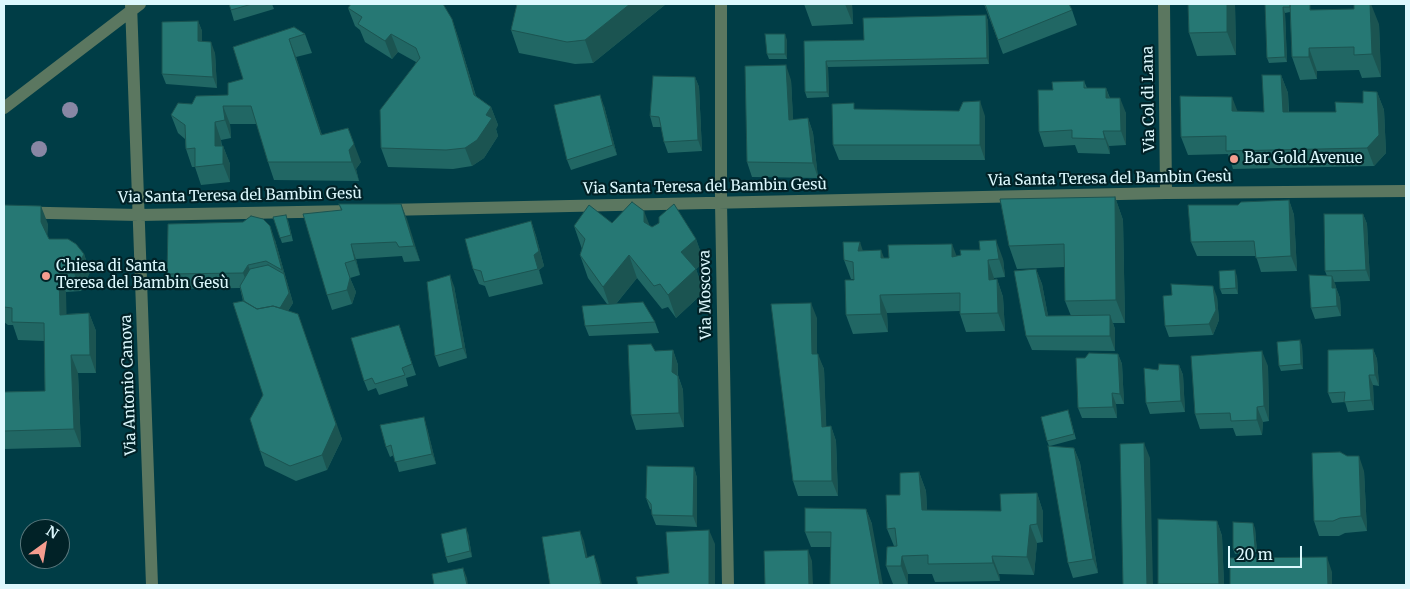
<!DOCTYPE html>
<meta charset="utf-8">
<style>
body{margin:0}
#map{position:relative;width:1410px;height:589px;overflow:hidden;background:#003d46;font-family:Merriweather,serif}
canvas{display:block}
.frame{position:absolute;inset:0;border:5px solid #dcf8fd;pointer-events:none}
.north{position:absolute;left:20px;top:519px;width:50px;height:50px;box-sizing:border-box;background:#012227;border:1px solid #59787d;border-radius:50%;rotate:32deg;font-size:14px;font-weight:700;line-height:20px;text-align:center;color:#dcf8fd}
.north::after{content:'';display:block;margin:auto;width:18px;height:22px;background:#f59d8f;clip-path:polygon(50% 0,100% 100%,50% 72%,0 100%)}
.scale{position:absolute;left:1228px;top:546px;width:74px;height:22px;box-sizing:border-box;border:2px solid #dcf8fd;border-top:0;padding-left:6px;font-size:15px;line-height:18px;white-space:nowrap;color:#dcf8fd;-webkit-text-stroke:4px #012227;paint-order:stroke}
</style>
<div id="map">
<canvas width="1410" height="589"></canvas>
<div class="frame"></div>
<div class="north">N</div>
<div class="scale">20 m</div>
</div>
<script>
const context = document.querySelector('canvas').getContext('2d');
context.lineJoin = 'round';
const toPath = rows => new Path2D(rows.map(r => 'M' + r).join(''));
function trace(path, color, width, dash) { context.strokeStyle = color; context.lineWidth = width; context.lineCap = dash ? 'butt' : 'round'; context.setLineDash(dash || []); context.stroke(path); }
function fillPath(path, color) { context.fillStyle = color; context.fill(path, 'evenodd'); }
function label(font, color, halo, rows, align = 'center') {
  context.font = font + ' Merriweather,serif'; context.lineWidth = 4.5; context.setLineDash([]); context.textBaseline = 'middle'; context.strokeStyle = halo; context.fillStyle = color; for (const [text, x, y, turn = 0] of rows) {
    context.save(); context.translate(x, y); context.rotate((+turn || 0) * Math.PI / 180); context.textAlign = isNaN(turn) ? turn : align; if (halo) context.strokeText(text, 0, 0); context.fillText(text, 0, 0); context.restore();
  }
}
trace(toPath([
 [131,4,152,585],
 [721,4,721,203,728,585],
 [1164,4,1166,193],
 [4,108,140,4],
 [386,210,1166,193,1406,191],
 [4,212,139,215,351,211]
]), '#5b7760', 12);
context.fillStyle = '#8887a4';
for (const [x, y] of [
 [70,110],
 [39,149]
]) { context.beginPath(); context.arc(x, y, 8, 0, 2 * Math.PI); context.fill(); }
fillPath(toPath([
 [229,4,272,4,274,9,234,21],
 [517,4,666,4,593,63,575,64,519,53,511,30],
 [804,4,852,4,853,24,812,26],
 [984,4,1072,10,1077,25,1003,54],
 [1188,4,1235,4,1236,55,1197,56,1189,33],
 [1265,4,1313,10,1379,24,1381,77,1362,78,1359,70,1317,71,1317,79,1300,80,1292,57,1290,12,1285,13,1287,62,1269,63,1267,58],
 [348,8,452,19,458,37,476,96,491,107,498,125,496,129,498,136,484,158,472,166,453,169,388,167,381,148,416,62,398,52,392,59,365,42,360,30,355,26],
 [986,15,988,21,989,64,828,67,829,97,807,98,805,92,804,41,864,40],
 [198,21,202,31,202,41,215,53,217,88,166,84,162,74],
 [305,34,312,53,296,57,322,135,361,162,356,169,359,181,274,180,268,162,257,124,230,124,231,138,221,140,222,146,223,146,230,164,230,182,201,185,195,167,192,167,186,149,185,139,178,133,171,115,192,104,228,95,243,79,233,47],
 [787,40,787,59,769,59,767,54],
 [1281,75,1288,93,1289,112,1336,112,1363,103,1377,92,1384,110,1386,153,1374,166,1233,169,1228,154,1188,155,1181,137,1237,111,1264,112],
 [695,77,699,87,702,151,668,153,664,142,661,127,653,127,650,116],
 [791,80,793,120,808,118,813,133,818,178,752,177,747,162],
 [1084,81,1087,88,1106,88,1110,98,1126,113,1126,145,1109,146,1110,154,1078,153,1075,145,1044,147,1039,132,1053,90],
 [604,106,617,155,571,170,567,160],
 [856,109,985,116,985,160,839,160,833,145],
 [1115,197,1123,220,1125,323,1113,323,1115,329,1115,351,1032,350,1026,336,1036,269,1042,284,1048,316,1071,316,1065,301,1065,267,1017,269,1009,246],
 [1289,200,1294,215,1297,271,1261,272,1256,256,1197,256,1191,242,1238,205],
 [339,204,401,204,420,261,404,262,402,256,356,259,360,275,350,278,356,292,352,304,332,310,327,295,341,211],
 [4,205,48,224,47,236,49,239,84,254,90,272,81,291,66,292,66,314,89,313,96,331,96,373,78,373,81,447,4,449,4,392,45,391,44,341,18,340,13,325,8,325,4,322],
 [1363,214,1367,224,1370,281,1334,282,1340,298,1341,316,1315,319,1311,308,1327,276,1325,271],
 [273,217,288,220,293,241,282,243],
 [531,221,536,236,544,266,539,270,543,284,489,297,485,286,479,284,473,269],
 [612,223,649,225,652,227,696,239,704,262,696,269,704,292,676,318,668,307,662,309,637,278,616,304,655,322,659,333,589,336,585,326,607,304,588,278,580,255,582,249,574,226],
 [275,240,293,303,288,311,342,439,327,470,296,481,265,466,260,451,263,395,243,301,240,288,172,289,167,274],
 [863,251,884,258,956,256,1003,259,1005,277,994,278,994,279,997,279,1003,297,1005,331,966,332,960,314,960,311,887,313,888,332,853,334,846,315,854,279,851,279,844,260],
 [1237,276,1238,294,1222,294,1220,289],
 [454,286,467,358,439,367,435,356],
 [1217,297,1219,320,1213,335,1169,337,1165,326],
 [817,318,817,354,824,369,826,426,831,426,836,441,838,496,798,496,793,481],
 [399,325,416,375,406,378,408,386,379,395,376,388,368,391,364,381],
 [1302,345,1303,369,1281,371,1279,366],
 [1373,349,1377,359,1379,386,1373,385,1374,410,1348,412,1345,402,1332,403,1328,393],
 [673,350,678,365,678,375,683,390,684,427,636,430,631,415,655,351],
 [1118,354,1122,364,1124,404,1116,404,1117,418,1082,418,1078,408],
 [1179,365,1183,375,1185,412,1150,414,1146,403,1158,370],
 [1268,366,1269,421,1263,422,1262,435,1236,436,1233,428,1200,429,1195,414],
 [1068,410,1076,439,1050,446,1074,448,1080,463,1098,573,1073,578,1068,563,1049,446,1047,441],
 [427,428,436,464,399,472,394,455,390,457,386,447],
 [694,467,697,478,697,527,656,525,652,515,652,510,650,509,646,498],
 [1364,471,1367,531,1345,533,1339,536,1319,536,1314,521],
 [919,472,926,491,927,510,1001,511,1037,493,1043,512,1043,542,1037,543,1034,575,999,574,1000,581,935,582,932,574,908,574,908,585,893,584,886,566,894,546,887,529,900,495],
 [866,509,872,524,830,547,811,547,805,532],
 [1217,521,1222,536,1224,585,1158,585,1158,584],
 [1255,528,1257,552,1235,554,1233,549],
 [468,533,472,557,448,563,446,557]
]), '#216764');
fillPath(toPath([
 [630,4,666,4,593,63,585,40],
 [845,4,852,4,853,24],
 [1227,4,1235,4,1236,55,1227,32],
 [1370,4,1371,4,1379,24,1381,77,1372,54],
 [1283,7,1285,13,1287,62,1285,57],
 [986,15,988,21,989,64,987,58],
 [452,19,458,37,481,114,474,95],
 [198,21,202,31,202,51,198,41],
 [391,34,398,52,392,59,385,41],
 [785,34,787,40,787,59,785,54],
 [289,39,296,57,328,153,321,135],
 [211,42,215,53,217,88,213,77],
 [1309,48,1317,71,1317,79,1309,57],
 [826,61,828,67,829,97,827,92],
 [786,65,791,80,794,135,789,120],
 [1281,75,1288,93,1289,131,1283,112],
 [695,77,699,87,702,151,698,140],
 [1106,88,1111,103,1106,98],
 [1377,92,1384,110,1386,153,1374,166,1367,148],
 [600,95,604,106,617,155,613,145],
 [1232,97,1239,115,1232,111],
 [1120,98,1126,113,1126,145,1121,131],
 [980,101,985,116,985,160,980,145],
 [223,106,230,124,231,138,225,120],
 [491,107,498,125,496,129,498,136,484,158,472,166,465,148],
 [808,118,813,133,818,178,813,163],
 [215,122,221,140,222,164,215,146],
 [348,128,361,162,356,169,359,181,352,162,349,150],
 [1103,131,1109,146,1110,154,1105,139],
 [223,146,230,164,230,182,223,164],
 [1115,197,1123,220,1125,323,1116,300],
 [1289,200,1294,215,1297,271,1291,256],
 [401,204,407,219,420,261,414,246],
 [41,206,48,224,47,240,41,222],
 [644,211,653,234,644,222],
 [1363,214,1367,224,1370,281,1366,270],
 [531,221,536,236,544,266,539,270,543,284,534,255],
 [270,226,275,240,293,303,282,320,278,310,289,293],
 [696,239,704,262,690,275,681,252],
 [996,240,1003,259,1005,277,999,259],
 [860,242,866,260,858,251],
 [351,244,356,259,360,275,355,260],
 [952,244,959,262,952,257],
 [881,250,888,268,881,258],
 [84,254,90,272,81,291,74,273],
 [629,255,637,278,611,310,603,287],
 [988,260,994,278,996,298,989,280],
 [248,265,254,280,249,288,243,273],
 [696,269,704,292,676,318,668,295],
 [1036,269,1042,284,1051,331,1046,316],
 [1235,270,1237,276,1238,294,1236,288],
 [59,274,66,292,67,333,60,315],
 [450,275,454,286,467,358,463,348],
 [1332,276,1336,286,1336,298,1332,288],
 [350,278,356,292,352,304,347,290],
 [997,279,1003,297,1005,331,998,313],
 [1213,286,1217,297,1219,320,1213,335,1209,324],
 [1336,288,1340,298,1341,316,1337,306],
 [880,295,887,313,888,332,881,314],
 [811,303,817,318,817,369,812,354],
 [89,313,96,331,96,373,90,355],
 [298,314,342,439,327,470,322,455],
 [1110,315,1115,329,1115,351,1110,336],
 [1300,340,1302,345,1303,369,1301,364],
 [1373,349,1377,359,1379,386,1375,375],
 [673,350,678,365,677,387,672,372],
 [1262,351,1268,366,1269,421,1264,406],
 [818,354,824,369,827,442,822,427],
 [1118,354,1122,364,1124,404,1120,394],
 [71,355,78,373,81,447,74,429],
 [1179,365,1183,375,1185,412,1181,401],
 [1369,375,1373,385,1374,410,1371,400],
 [678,376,683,390,684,427,679,413],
 [1112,393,1116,404,1117,418,1113,407],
 [1257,407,1263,422,1262,435,1257,420],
 [424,417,427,428,436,464,432,454],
 [831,426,836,441,838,496,832,481],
 [1144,443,1150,458,1153,585,1147,585],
 [1074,448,1080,463,1098,573,1093,559],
 [1359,456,1364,471,1367,531,1361,516],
 [694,467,697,478,697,527,693,516],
 [919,472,926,491,928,528,922,510],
 [1037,493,1043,512,1043,542,1037,524],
 [866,509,872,524,883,585,880,585],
 [1217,521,1222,536,1224,585,1220,585,1219,584],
 [1253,523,1255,528,1257,552,1255,547],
 [1030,525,1037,543,1034,575,1027,557],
 [466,528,468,533,472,557,470,551],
 [709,530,715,544,715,585,709,585],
 [580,531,584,541,590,568,586,558],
 [808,550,812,561,813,585,809,585],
 [594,555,598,566,602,585,601,585,601,584],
 [902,556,908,574,908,585,901,566],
 [992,556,999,574,1000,581,993,563],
 [1327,557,1332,572,1332,585,1328,585],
 [463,568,467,578,468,585,467,585]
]), '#1b5451');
const building = toPath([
 [229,4,252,4,231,10,229,4],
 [351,4,443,4,452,19,474,95,491,107,486,115,492,118,477,140,465,148,446,150,381,148,380,110,420,58,416,48,391,34,385,41,358,24,362,17,348,8,351,4],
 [517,4,630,4,585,40,567,42,511,30,517,4],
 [985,4,1069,4,1072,10,998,40,985,4],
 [1188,4,1227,4,1227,32,1189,33,1188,4],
 [1265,4,1290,4,1290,7,1283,7,1285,57,1267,58,1265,4],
 [1290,4,1310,4,1310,10,1354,9,1354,4,1370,4,1372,54,1354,55,1354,47,1309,48,1309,57,1292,57,1290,4],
 [986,15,987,58,826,61,827,92,805,92,804,41,864,40,863,18,986,15],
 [198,21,198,41,211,42,213,77,162,74,162,22,198,21],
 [294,27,305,34,289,39,321,135,348,128,354,144,349,150,352,162,268,162,251,106,223,106,225,120,215,122,215,146,223,146,223,164,195,167,195,148,186,149,185,125,171,115,178,103,192,104,196,96,228,95,228,83,243,79,233,47,294,27],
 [765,34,785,34,785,54,767,54,765,34],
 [786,65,789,120,808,118,813,163,747,162,745,66,786,65],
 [1262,75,1281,75,1283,112,1336,112,1335,102,1363,103,1363,91,1377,92,1379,135,1367,148,1226,151,1226,136,1181,137,1180,96,1232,97,1232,111,1264,112,1262,75],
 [653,76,695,77,698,140,664,142,659,117,650,116,653,76],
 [1084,81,1084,88,1106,88,1106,98,1120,98,1121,131,1103,131,1105,139,1072,138,1072,130,1039,132,1038,90,1053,90,1052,82,1084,81],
 [600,95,613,145,567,160,554,105,600,95],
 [980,101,980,145,833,145,832,104,854,103,854,109,959,111,963,102,980,101],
 [1115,197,1116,300,1065,301,1064,244,1009,246,1000,199,1115,197],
 [1289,200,1291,256,1256,258,1254,241,1191,242,1188,205,1238,205,1241,202,1289,200],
 [632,202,644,211,644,222,652,227,659,223,659,217,674,204,696,239,681,252,696,269,668,295,660,284,654,286,629,255,603,287,580,255,585,239,574,226,589,205,612,223,632,202],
 [339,204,401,204,414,246,399,247,396,242,351,244,355,260,345,263,350,278,347,290,327,295,303,214,342,210,339,204],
 [4,205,41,206,41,222,49,239,68,239,76,244,84,254,74,273,59,274,60,315,89,313,90,355,71,355,74,429,4,431,4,392,45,391,44,323,12,322,12,308,4,307,4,205],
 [1324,214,1363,214,1366,270,1325,271,1324,214],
 [286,215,291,235,280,238,273,217,286,215],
 [251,216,263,219,270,226,282,270,266,261,248,265,243,273,167,274,168,224,243,222,251,216],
 [531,221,539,251,534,255,538,269,484,282,481,271,473,269,465,239,531,221],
 [996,240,999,259,988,260,989,280,997,279,998,313,960,314,960,293,880,295,881,314,846,315,845,280,854,280,853,262,844,260,843,242,860,242,858,251,881,250,881,258,889,258,888,245,952,244,952,257,961,255,960,250,980,250,979,241,996,240],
 [268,265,284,274,289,293,280,308,273,306,257,309,244,301,240,286,250,269,268,265],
 [1036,269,1046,316,1110,315,1110,336,1026,336,1014,271,1036,269],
 [1235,270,1236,288,1220,289,1219,271,1235,270],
 [450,275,463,348,435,356,427,282,450,275],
 [1309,275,1332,276,1332,288,1336,288,1337,306,1311,308,1309,275],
 [1171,284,1213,286,1216,310,1209,324,1165,326,1163,296,1172,295,1171,284],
 [243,301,257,309,273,306,298,314,336,424,322,455,290,466,260,451,250,419,263,395,233,303,243,301],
 [643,302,655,322,585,326,582,306,643,302],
 [811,303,812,354,818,354,822,427,831,426,832,481,793,481,771,304,811,303],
 [399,325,412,364,402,368,405,375,375,384,372,378,364,381,351,338,399,325],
 [1300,340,1301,364,1279,366,1277,342,1300,340],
 [651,344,655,351,673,350,672,372,678,376,679,413,631,415,628,345,651,344],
 [1373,349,1375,375,1369,375,1371,400,1344,402,1345,392,1328,393,1328,350,1373,349],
 [1262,351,1264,406,1257,407,1257,420,1231,421,1230,413,1195,414,1191,356,1262,351],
 [1089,353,1118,354,1120,394,1112,393,1113,407,1078,408,1076,358,1085,358,1089,353],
 [1159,364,1179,365,1181,401,1146,403,1144,368,1158,370,1159,364],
 [1068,410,1074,434,1047,441,1041,417,1068,410],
 [424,417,432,454,395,462,391,445,386,447,380,425,424,417],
 [1144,443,1147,585,1123,585,1120,444,1144,443],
 [1048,446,1074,448,1093,559,1068,563,1048,446],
 [1340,452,1347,456,1359,456,1361,516,1340,518,1333,521,1314,521,1312,453,1340,452],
 [647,466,694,467,693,516,652,515,651,504,646,498,647,466],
 [919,472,922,510,1001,511,1000,494,1037,493,1037,524,1030,525,1027,557,992,556,993,563,928,564,928,555,902,556,901,566,886,566,887,547,897,546,895,528,887,529,886,495,900,495,900,473,919,472],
 [805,508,866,509,880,585,830,585,831,532,805,532,805,508],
 [1158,519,1217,521,1219,584,1158,584,1158,519],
 [1233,522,1253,523,1255,547,1233,549,1233,522],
 [466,528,470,551,446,557,441,534,466,528],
 [709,530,709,585,638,585,636,577,669,573,666,532,709,530],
 [580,531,586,558,594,555,601,584,594,585,550,585,542,537,580,531],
 [808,550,809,585,765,585,764,551,808,550],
 [1327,557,1328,585,1230,585,1230,558,1327,557],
 [463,568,467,585,434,585,432,574,463,568]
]);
fillPath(building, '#267874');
trace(building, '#1b5451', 1);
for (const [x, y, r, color] of [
 [1234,159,5,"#f59d8f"],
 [46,276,5,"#f59d8f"]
]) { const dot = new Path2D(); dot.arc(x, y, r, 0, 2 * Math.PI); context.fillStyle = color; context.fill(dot); trace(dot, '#012227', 2); }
label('15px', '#dcf8fd', '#012227', [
 ["Via Col di Lana",1149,99,-91],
 ["Via Santa Teresa del Bambin Gesù",1110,179,-1],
 ["Via Santa Teresa del Bambin Gesù",705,187,-1],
 ["Via Santa Teresa del Bambin Gesù",240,196,-1],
 ["Via Moscova",706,295,-91],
 ["Via Antonio Canova",129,385,-92]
]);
label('15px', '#dcf8fd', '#012227', [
 ["Bar Gold Avenue",1244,159],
 ["Chiesa di Santa",56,267],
 ["Teresa del Bambin Gesù",56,284]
], 'left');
</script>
